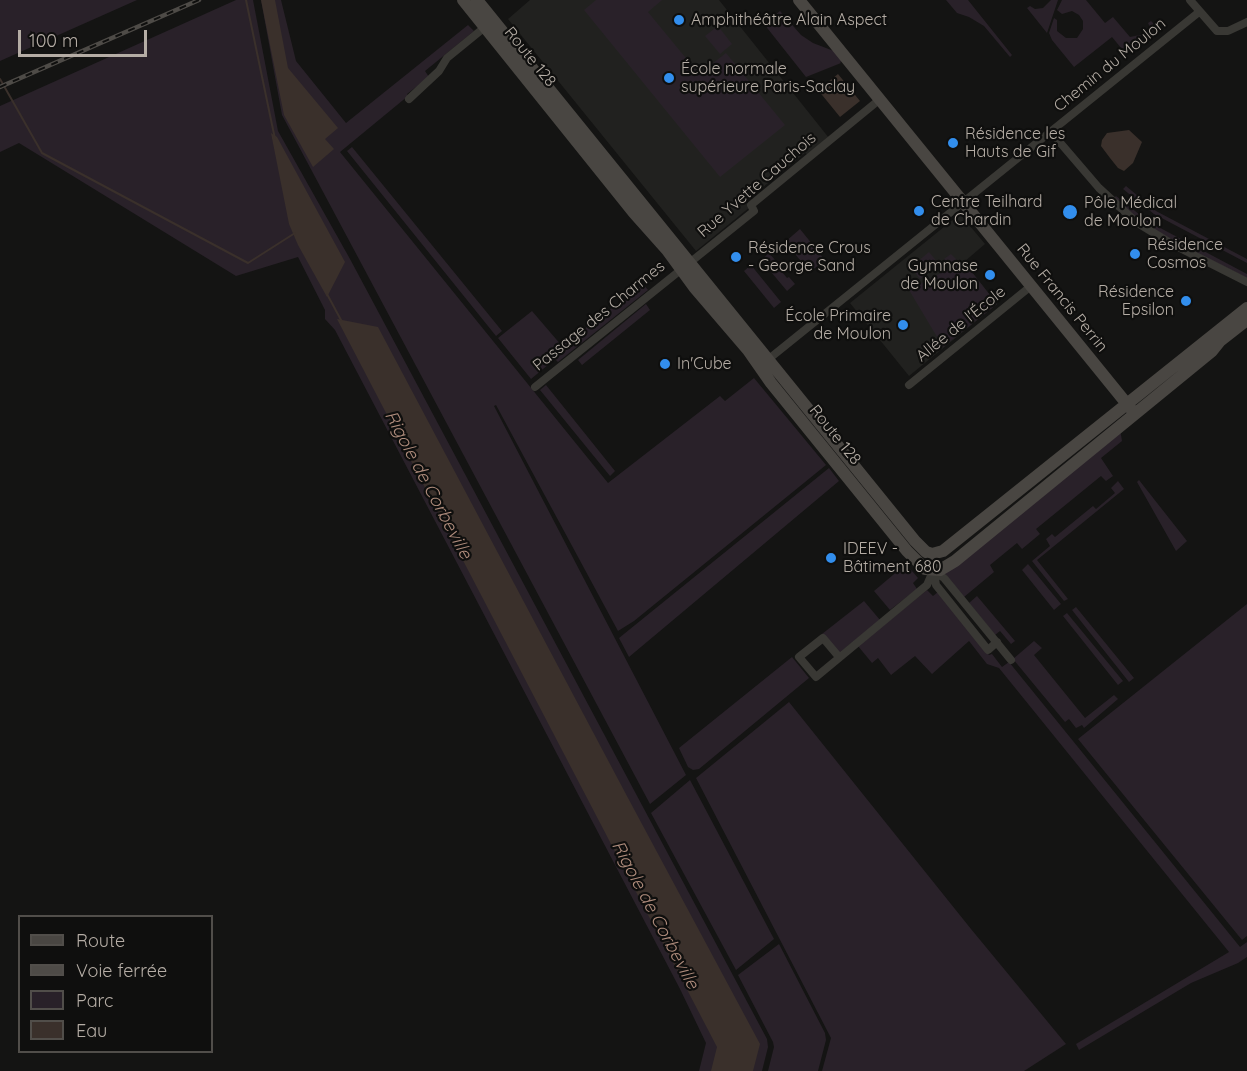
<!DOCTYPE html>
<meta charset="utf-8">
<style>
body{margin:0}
#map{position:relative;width:1247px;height:1071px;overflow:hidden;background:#141413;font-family:Quicksand,sans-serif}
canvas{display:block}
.legend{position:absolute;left:18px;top:915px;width:195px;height:138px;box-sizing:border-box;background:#0f0f0e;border:2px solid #514e4a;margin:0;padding:8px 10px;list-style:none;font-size:18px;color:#b5ada5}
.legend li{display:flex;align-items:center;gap:12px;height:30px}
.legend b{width:30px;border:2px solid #514e4a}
.scale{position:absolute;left:18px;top:30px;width:129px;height:27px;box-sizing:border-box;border:3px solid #b5ada5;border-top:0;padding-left:8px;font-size:18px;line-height:21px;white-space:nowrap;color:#b5ada5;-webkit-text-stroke:4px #0f0f0e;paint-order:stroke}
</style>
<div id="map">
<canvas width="1247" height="1071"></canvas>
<ul class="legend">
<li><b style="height:8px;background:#494642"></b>Route</li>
<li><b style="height:8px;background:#4e4b47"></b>Voie ferrée</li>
<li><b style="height:16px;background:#292129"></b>Parc</li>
<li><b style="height:16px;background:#3a302b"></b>Eau</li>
</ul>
<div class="scale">100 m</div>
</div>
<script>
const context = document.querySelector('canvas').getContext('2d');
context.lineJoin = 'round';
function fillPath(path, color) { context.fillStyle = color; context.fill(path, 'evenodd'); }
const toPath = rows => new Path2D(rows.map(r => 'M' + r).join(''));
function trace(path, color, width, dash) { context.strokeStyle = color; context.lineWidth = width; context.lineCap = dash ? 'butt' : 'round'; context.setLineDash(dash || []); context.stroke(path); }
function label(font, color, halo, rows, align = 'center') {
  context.font = font + ' Quicksand,sans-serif'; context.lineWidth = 4.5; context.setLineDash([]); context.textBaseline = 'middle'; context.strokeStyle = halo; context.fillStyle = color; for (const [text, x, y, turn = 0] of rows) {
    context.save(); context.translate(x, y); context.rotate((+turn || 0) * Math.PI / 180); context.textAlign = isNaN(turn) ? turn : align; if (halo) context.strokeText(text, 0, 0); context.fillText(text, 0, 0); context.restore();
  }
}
fillPath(toPath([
 [530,0,719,0,829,138,808,155,805,153,746,201,750,207,696,251,508,19],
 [960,214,985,244,964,262,997,304,909,376,850,303]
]), '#21211f');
fillPath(toPath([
 [0,0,137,0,0,61],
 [236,0,253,0,278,131,350,259,767,1039,768,1047,762,1071,699,1071,706,1043,680,989,335,330,325,319,325,310,298,257,236,276,19,143,0,152,0,106],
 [261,0,281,0,296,61,346,123,468,25,474,31,425,71,429,77,407,94,408,96,340,152,608,483,720,396,725,401,754,378,826,465,634,621,618,631,496,405,494,406,686,775,650,804,282,115],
 [596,0,662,0,648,12,699,74,726,53,785,125,720,177,584,10],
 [946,0,968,0,1012,55,1010,57,984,26,969,17,957,13],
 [1051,0,1058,0,1047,33,1027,8,1030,6,1035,9,1043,8],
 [1062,0,1086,0,1105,23,1113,17,1130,37,1150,33,1151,29,1148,23,1151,21,1154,24,1152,33,1126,54,1112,37,1074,67,1052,40,1049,33,1054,18,1057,20,1057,31,1066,38,1077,38,1083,29,1083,21,1079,15,1072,11,1062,14,1057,10],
 [780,11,801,35,813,43,839,53,844,60,840,62,841,63,806,77,764,24],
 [718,26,732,44,720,54,705,36],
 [352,147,502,331,496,336,347,151],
 [1126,186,1156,211,1247,259,1247,263,1154,214,1123,189],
 [1116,196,1149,222,1247,274,1247,278,1179,244,1136,218,1113,199],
 [800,229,825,260,810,272,785,242],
 [929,252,939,264,920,279,911,267],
 [769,253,775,260,774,262,787,278,789,277,795,284,787,291,761,260],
 [951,254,961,264,964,262,997,304,943,347,909,290,950,268,944,259],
 [751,265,781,302,774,308,744,271],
 [643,284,648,290,558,362,555,359,531,379,498,338,532,311,562,346],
 [646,304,650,310,582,365,578,360],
 [546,385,615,471,610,476,540,390],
 [1120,429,1122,441,1101,458,1113,476,1106,481,1101,476,1036,529,1040,534,1022,549,1017,543,990,565,994,572,964,597,945,574],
 [829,468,839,481,629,657,619,638],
 [1139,480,1187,541,1176,551,1137,482],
 [1118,481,1124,489,1037,560,1068,599,1064,601,1032,561,1050,546,1046,539,1052,534,1055,537,1093,506,1096,509,1115,493,1111,488],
 [906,564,918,578,913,583,917,589,890,610,874,591],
 [1028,564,1061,604,1054,610,1022,570],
 [927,590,933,596,938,592,989,655,992,654,1002,667,1009,662,1240,947,1247,942,1247,957,1238,963,1191,983,1079,1050,1076,1044,1229,952,999,668,987,664,969,641,932,674,915,656,891,675,878,658,872,663,858,646],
 [977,596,1015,641,1011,644,1000,631,995,635,969,603],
 [864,601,880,620,839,653,822,634],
 [1247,604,1247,936,1242,940,1078,739],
 [1076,607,1134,678,1129,682,1072,610],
 [1067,613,1123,681,1118,685,1063,616],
 [1034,641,1042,648,1034,655,1085,718,1114,695,1118,699,1084,728,1082,725,1076,728,1069,719,1065,722,1013,659],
 [792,657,809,678,699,769,693,770,688,767,679,748],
 [789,702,971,929,1066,1044,1024,1071,822,1071,831,1038,696,778],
 [690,780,774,939,736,970,651,813],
 [779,944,825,1033,826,1040,818,1071,768,1071,774,1047,773,1042,738,975]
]), '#292129');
fillPath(toPath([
 [261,0,275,0,288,68,338,128,325,139,334,149,313,167,284,115],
 [838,74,860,101,840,117,818,90],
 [1129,130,1142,142,1133,163,1124,171,1118,168,1110,158,1101,146,1102,140,1107,133],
 [271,133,277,137,345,262,327,297,298,245,289,224],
 [337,319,378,327,628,798,760,1044,753,1071,711,1071,717,1047]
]), '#3a302b');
trace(toPath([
 [246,0,275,139],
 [0,79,42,153,248,263,295,233],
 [327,294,341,320]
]), '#3a302b', 2);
trace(toPath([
 [1190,0,1217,31,1228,31,1247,22],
 [409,99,439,71,447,58,485,27],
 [1051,132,1099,188,1136,222,1172,244,1247,282],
 [765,362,1199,12],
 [909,385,1031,286],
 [535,387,754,211,751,205,879,100],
 [933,571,944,578,1011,660],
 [934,572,936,585,988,650,997,642],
 [839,657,823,638,799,657,816,677,927,585,933,571]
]), '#393834', 8);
trace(toPath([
 [463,0,634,213,667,250,694,287,748,350,771,383,907,551,925,569,940,570,955,561,1212,351,1220,341,1247,320],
 [477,0,915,541,926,552,932,554,943,551,1247,308],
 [799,0,1131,409]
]), '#494642', 12);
const rail = toPath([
 [0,87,199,0]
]);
trace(rail, '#4e4b47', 4.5);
trace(rail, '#0f0f0e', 2, [7]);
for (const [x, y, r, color] of [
 [679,20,6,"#328eed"],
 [669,78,6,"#328eed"],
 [953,143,6,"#328eed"],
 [919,211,6,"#328eed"],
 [1070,212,8,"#328eed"],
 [1135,254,6,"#328eed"],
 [736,257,6,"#328eed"],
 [990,275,6,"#328eed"],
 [1186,301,6,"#328eed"],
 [903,325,6,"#328eed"],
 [665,364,6,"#328eed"],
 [831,558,6,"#328eed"]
]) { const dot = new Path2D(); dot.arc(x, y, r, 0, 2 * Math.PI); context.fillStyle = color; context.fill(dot); trace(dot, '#0f0f0e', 2); }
label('16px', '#b5ada5', '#0f0f0e', [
 ["Amphithéâtre Alain Aspect",691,20],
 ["École normale",681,69],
 ["supérieure Paris-Saclay",681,87],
 ["Résidence les",965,134],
 ["Hauts de Gif",965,152],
 ["Centre Teilhard",931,202],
 ["de Chardin",931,220],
 ["Pôle Médical",1084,203],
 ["de Moulon",1084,221],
 ["Résidence",1147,245],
 ["Cosmos",1147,263],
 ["Résidence Crous",748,248],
 ["- George Sand",748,266],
 ["Gymnase",978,266,"right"],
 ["de Moulon",978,284,"right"],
 ["Résidence",1174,292,"right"],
 ["Epsilon",1174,310,"right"],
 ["École Primaire",891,316,"right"],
 ["de Moulon",891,334,"right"],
 ["In'Cube",677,364],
 ["IDEEV -",843,549],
 ["Bâtiment 680",843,567]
], 'left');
label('16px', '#b5ada5', '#0f0f0e', [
 ["Route 128",530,57,51],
 ["Chemin du Moulon",1110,65,-39],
 ["Rue Yvette Cauchois",757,185,-41],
 ["Rue Francis Perrin",1062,298,51],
 ["Passage des Charmes",599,316,-39],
 ["Allée de l'École",961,324,-39],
 ["Route 128",835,435,51]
]);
label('italic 18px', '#af8c7c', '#0f0f0e', [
 ["Rigole de Corbeville",428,485,62],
 ["Rigole de Corbeville",655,915,62]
]);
</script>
